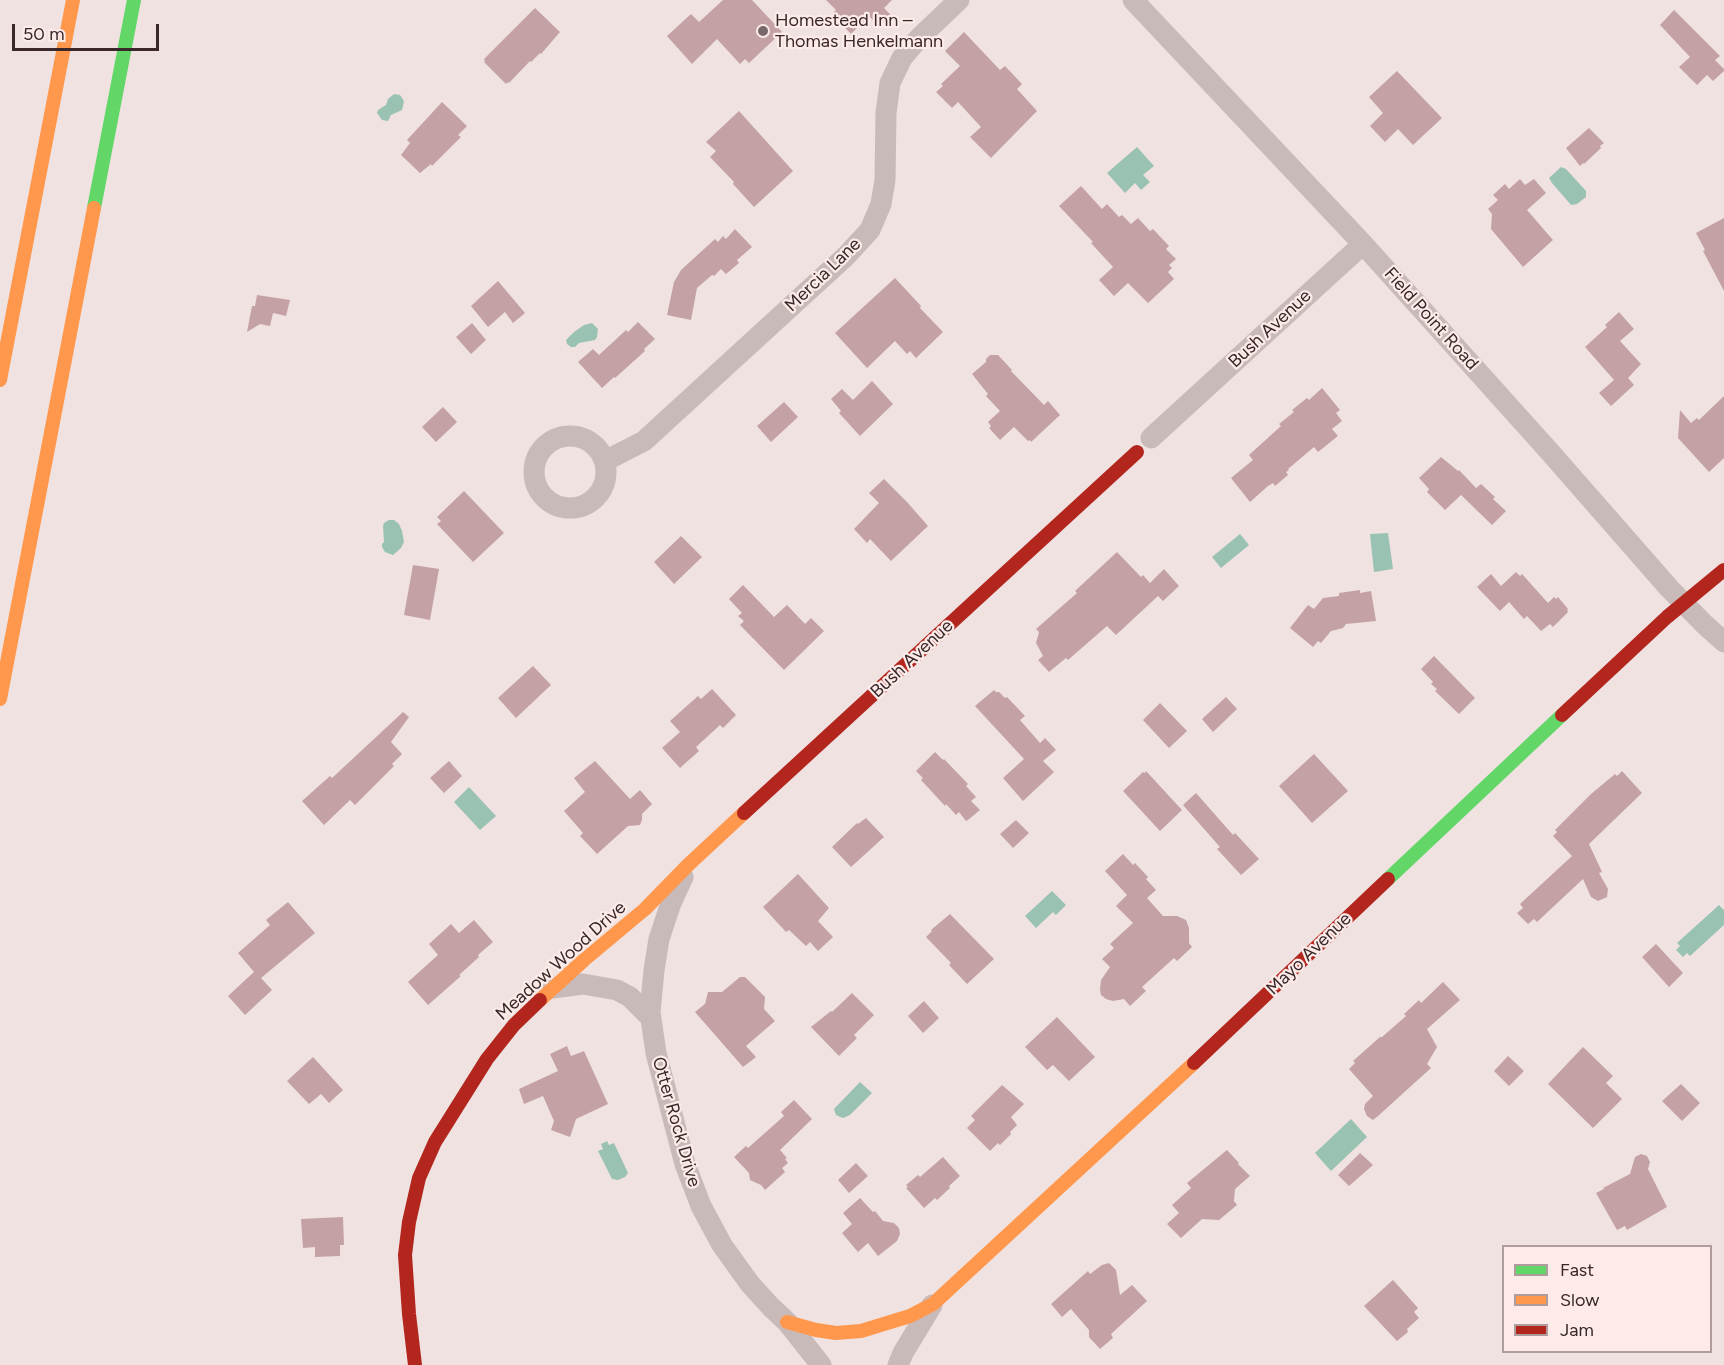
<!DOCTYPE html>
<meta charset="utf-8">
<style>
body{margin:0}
#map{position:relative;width:1724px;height:1365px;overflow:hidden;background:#efe2e1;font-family:Figtree,sans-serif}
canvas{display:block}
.legend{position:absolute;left:1502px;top:1245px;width:210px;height:108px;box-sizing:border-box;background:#fcebe8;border:2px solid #ae9d9c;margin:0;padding:8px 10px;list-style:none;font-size:18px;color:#392729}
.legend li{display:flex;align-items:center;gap:12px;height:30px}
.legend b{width:30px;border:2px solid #ae9d9c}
.scale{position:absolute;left:12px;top:24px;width:147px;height:27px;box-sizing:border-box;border:3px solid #392729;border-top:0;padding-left:8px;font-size:18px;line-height:21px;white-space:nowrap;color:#392729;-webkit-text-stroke:4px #fcebe8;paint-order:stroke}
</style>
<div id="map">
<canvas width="1724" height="1365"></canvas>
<ul class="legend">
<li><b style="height:8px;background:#63d668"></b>Fast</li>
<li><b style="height:8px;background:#ff974d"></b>Slow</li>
<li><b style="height:8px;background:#b3261e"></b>Jam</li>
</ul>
<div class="scale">50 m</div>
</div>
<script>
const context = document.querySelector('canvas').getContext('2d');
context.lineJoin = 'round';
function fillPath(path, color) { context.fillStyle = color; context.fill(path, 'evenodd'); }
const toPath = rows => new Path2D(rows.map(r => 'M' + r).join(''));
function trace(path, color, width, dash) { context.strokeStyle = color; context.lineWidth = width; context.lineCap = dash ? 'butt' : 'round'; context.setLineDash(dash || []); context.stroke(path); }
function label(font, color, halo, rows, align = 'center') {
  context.font = font + ' Figtree,sans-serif'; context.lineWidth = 4.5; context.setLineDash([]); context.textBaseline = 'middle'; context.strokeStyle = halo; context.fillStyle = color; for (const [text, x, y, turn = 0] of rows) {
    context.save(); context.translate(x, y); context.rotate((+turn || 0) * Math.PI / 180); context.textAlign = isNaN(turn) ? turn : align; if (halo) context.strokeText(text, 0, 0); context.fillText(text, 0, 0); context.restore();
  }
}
fillPath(toPath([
 [394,94,400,95,404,101,402,110,391,115,388,121,382,120,377,113,378,110,386,105,388,99],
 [1137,147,1154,166,1143,175,1150,182,1141,190,1135,183,1125,193,1107,173],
 [1561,167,1566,169,1586,191,1586,197,1577,204,1571,205,1552,183,1549,178],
 [592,323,598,329,597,337,595,340,579,343,575,347,571,347,567,344,566,340,574,332,584,325],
 [389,520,394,520,399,524,402,531,404,542,401,548,393,555,385,552,382,547,382,544,384,542,383,526,384,523],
 [1388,533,1393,569,1374,572,1370,534],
 [1240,534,1249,545,1221,568,1212,557],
 [469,787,496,816,480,830,454,802],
 [1052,891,1066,905,1056,915,1053,912,1036,928,1025,916],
 [1719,905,1724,910,1724,925,1690,956,1687,953,1683,957,1676,950,1680,946,1677,943],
 [860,1082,872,1093,850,1115,843,1118,836,1115,834,1109],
 [1351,1119,1367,1137,1331,1171,1315,1153],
 [607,1141,609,1145,614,1143,628,1173,625,1177,618,1180,612,1179,598,1151,603,1149,601,1144]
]), '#9ac2b3');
fillPath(toPath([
 [723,0,752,0,782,32,749,63,745,59,740,64,717,39,692,64,667,36,691,14,699,22],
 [826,0,892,0,884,8,891,15,879,27,869,16,851,34,832,14,836,10],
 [535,8,560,32,541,54,540,53,531,62,530,61,509,83,508,82,506,84,484,62,485,61,484,59],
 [1674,10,1720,56,1715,60,1724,69,1724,71,1713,81,1707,75,1697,85,1679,67,1690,57,1660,25],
 [964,32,1000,70,1005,66,1022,84,1017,89,1037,111,991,158,970,137,981,127,958,102,952,108,936,92,943,86,941,84,960,66,945,51],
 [1397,71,1442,118,1413,145,1398,129,1385,142,1370,126,1383,113,1369,97],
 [442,102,467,126,458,135,461,137,432,166,431,164,420,173,401,155,410,143,407,140],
 [739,111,793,171,754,207,733,184,734,182,710,157,716,151,706,142],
 [1589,128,1604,143,1600,146,1601,148,1584,164,1583,163,1580,166,1566,148],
 [1520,179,1525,185,1534,179,1546,193,1527,210,1553,240,1523,267,1491,229,1492,214,1488,209,1498,200,1493,195,1505,184,1509,189],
 [1081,186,1102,209,1107,204,1119,217,1122,215,1131,224,1138,218,1150,231,1153,229,1169,246,1166,249,1176,259,1169,265,1172,268,1168,272,1174,279,1148,303,1128,283,1114,296,1099,280,1113,267,1091,243,1093,242,1059,206],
 [1724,218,1724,291,1703,251,1705,250,1696,233],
 [735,229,752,247,737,260,739,263,726,274,721,269,714,276,712,275,697,288,691,320,667,315,674,282,681,270,715,239,718,242,723,236,726,239],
 [895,278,921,306,920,308,943,332,916,358,910,351,907,354,895,341,867,368,835,333],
 [498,281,525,313,513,323,505,312,488,327,471,306],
 [257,295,290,300,286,316,273,313,270,326,260,324,247,332,252,306,255,306],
 [1619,312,1634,329,1620,341,1641,364,1628,378,1634,385,1611,406,1599,393,1614,380,1585,347,1607,327,1605,325],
 [638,322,655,339,644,349,645,351,615,378,614,377,602,388,578,362,593,349,599,355,626,330,628,332],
 [472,323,486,340,471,354,456,337],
 [990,355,998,355,1012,370,1011,371,1044,405,1048,401,1060,415,1031,442,1030,440,1028,441,1014,427,1000,440,989,428,991,426,988,422,1000,411,986,396,988,394,972,374,986,362,986,359],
 [872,381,893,404,860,436,839,413,841,411,831,399,842,389,853,400],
 [1322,388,1340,410,1336,413,1342,421,1332,429,1338,436,1318,452,1314,447,1288,469,1289,470,1286,472,1288,475,1275,486,1273,483,1268,486,1250,502,1231,478,1253,460,1249,455,1281,426,1279,424,1294,412,1292,410,1307,398,1309,400],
 [1724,396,1724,458,1709,472,1678,438,1680,410,1691,423,1697,418,1699,420],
 [784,402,798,417,771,442,757,426],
 [443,407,457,422,436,442,422,427],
 [1441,457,1458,471,1459,470,1476,488,1481,484,1495,497,1493,499,1506,511,1492,525,1461,495,1445,510,1427,492,1429,489,1419,478],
 [884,479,907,502,928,526,891,561,870,539,867,543,854,529,879,503,869,493],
 [464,491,504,533,473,562,437,524,441,521,437,517],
 [681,536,702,557,674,584,654,562],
 [1117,552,1141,577,1143,575,1150,583,1164,569,1179,586,1163,601,1158,596,1116,635,1107,626,1068,660,1066,658,1049,672,1038,660,1043,656,1036,643,1039,632,1036,629,1077,593,1075,591],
 [413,565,439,569,430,620,404,615],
 [1516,572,1520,576,1522,574,1548,603,1554,597,1556,599,1558,597,1568,609,1567,610,1568,612,1553,627,1550,624,1541,631,1527,616,1524,619,1509,602,1500,611,1477,587,1491,574,1501,586],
 [743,585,774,617,787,605,805,624,811,618,824,631,784,670,740,625,744,621,738,616,742,613,729,599],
 [1360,590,1360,593,1371,591,1376,621,1346,624,1343,628,1331,631,1321,643,1318,641,1313,647,1290,628,1308,605,1314,609,1323,598,1339,596,1339,593],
 [1434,656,1475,698,1459,714,1435,691,1437,689,1431,684,1433,682,1421,669],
 [533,666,551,685,516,718,498,698],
 [712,689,736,715,723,728,720,725,696,747,699,751,680,768,662,748,680,732,670,721,698,696,701,699],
 [994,690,996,692,999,692,1005,698,1007,697,1025,716,1020,720,1040,743,1045,738,1056,750,1043,761,1054,772,1023,801,1003,778,1024,759,975,706],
 [1226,697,1237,709,1213,732,1202,719],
 [1160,703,1187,731,1169,748,1143,720],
 [403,712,409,717,391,742,402,754,392,764,394,766,355,805,350,800,324,825,302,801,330,776,332,778],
 [935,752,943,760,944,759,968,784,966,786,976,797,971,801,980,810,968,820,966,821,959,812,956,815,946,804,945,806,921,780,923,778,916,771],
 [1314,754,1348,791,1312,823,1279,786],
 [449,761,462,776,444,793,430,778],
 [595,761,630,799,640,790,652,804,642,814,642,820,640,825,628,826,597,854,580,836,583,833,564,811,585,792,574,778],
 [1146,771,1182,810,1160,831,1123,791,1143,772,1145,773],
 [1622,771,1642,793,1589,844,1602,872,1599,873,1608,889,1607,897,1598,901,1591,897,1583,879,1537,922,1534,919,1528,924,1517,913,1523,908,1520,904,1572,856,1553,836,1557,832,1555,830,1591,794,1615,774,1617,776],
 [1196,793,1233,835,1235,833,1259,859,1241,875,1217,849,1220,847,1183,805],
 [866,818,884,837,851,867,832,847,857,823,858,824],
 [1016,820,1029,833,1013,848,1000,834],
 [1123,854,1133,865,1135,863,1148,877,1146,879,1156,890,1147,898,1163,916,1177,916,1186,920,1189,928,1189,943,1192,947,1177,961,1174,958,1142,987,1146,991,1130,1006,1124,999,1113,1001,1106,999,1101,995,1100,990,1101,980,1110,967,1102,959,1114,948,1110,944,1133,923,1116,906,1127,895,1105,871],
 [798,874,829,908,818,921,833,937,818,951,810,942,806,946,789,930,786,932,763,907],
 [288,902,315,933,261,978,272,990,245,1015,228,996,254,972,238,953,270,925,266,920],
 [950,914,994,959,967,984,949,965,951,963,926,937,932,931,931,930],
 [474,920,493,942,478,955,479,957,459,975,461,976,428,1005,408,982,438,955,429,944,451,924,459,933],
 [1656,944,1683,973,1669,987,1642,957],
 [740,977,745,977,765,997,764,1009,775,1021,746,1046,756,1057,743,1067,695,1012,705,1004,708,992,722,992],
 [1443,982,1460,1000,1427,1029,1437,1047,1427,1064,1431,1068,1378,1116,1373,1120,1367,1116,1364,1109,1365,1104,1373,1096,1349,1069,1355,1063,1353,1061,1380,1037,1382,1037,1406,1016,1404,1014,1419,1000,1421,1003],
 [852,993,874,1015,854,1035,857,1038,839,1056,811,1027,831,1011,832,1012],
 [924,1001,939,1018,923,1033,908,1016],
 [1057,1017,1095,1057,1069,1081,1053,1065,1047,1070,1025,1047],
 [567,1046,571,1056,584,1051,608,1104,576,1119,570,1137,551,1130,554,1121,543,1096,524,1104,519,1089,558,1071,550,1054],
 [1583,1047,1613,1076,1606,1083,1622,1099,1593,1128,1548,1084],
 [1508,1056,1524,1071,1509,1086,1494,1071],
 [313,1057,343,1090,329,1103,321,1094,309,1104,287,1081],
 [1681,1084,1700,1103,1682,1121,1662,1101],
 [1002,1085,1024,1104,1011,1117,1017,1125,1010,1132,1011,1134,1000,1145,998,1143,990,1151,967,1128,975,1120,971,1116],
 [794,1100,812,1119,780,1150,787,1158,785,1159,788,1163,782,1168,785,1172,765,1190,761,1185,750,1180,749,1173,734,1157,746,1146,748,1148,784,1116,781,1112],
 [1227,1150,1239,1163,1238,1164,1250,1176,1235,1189,1234,1201,1237,1205,1219,1220,1202,1219,1181,1238,1167,1224,1179,1213,1172,1205,1191,1188,1187,1183],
 [1360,1153,1373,1165,1349,1186,1338,1175],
 [1641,1154,1647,1156,1650,1162,1648,1169,1667,1207,1627,1230,1625,1226,1617,1230,1596,1193,1604,1189,1603,1188,1630,1174,1635,1157],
 [943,1157,960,1176,949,1186,950,1188,937,1200,935,1198,924,1208,906,1188,908,1187,906,1185,918,1175,920,1177],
 [856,1163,868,1176,849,1193,838,1180],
 [860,1198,873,1212,875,1211,883,1221,894,1223,899,1228,900,1234,897,1241,878,1256,868,1243,858,1252,842,1233,852,1224,843,1213],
 [343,1217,344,1245,340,1245,340,1256,315,1257,315,1247,303,1248,301,1219],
 [1109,1263,1116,1270,1120,1295,1132,1285,1147,1301,1111,1334,1113,1338,1100,1349,1089,1337,1089,1330,1071,1309,1062,1317,1051,1304,1088,1271,1090,1274,1102,1265],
 [1393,1280,1418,1308,1414,1312,1419,1318,1407,1329,1408,1332,1397,1341,1364,1306]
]), '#c4a1a5');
trace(toPath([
 [1133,0,1363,244,1549,451,1669,588,1704,624,1724,642],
 '534 472a36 36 0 1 1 72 0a36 36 0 1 1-72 0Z',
 [1151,438,1363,244],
 [605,461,644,441,846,256,870,230,881,204,885,180,886,113,890,83,902,58,919,38,959,0],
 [683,877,671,903,659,939,654,970,650,1012,656,1053,685,1164,701,1206,722,1245,750,1284,771,1307,787,1322,821,1365],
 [553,988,583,984,617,990,630,997,650,1017],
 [898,1365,903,1353,932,1305]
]), '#c8bab9', 21);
trace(toPath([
 [94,208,134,0],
 [1388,879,1562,715]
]), '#63d668', 14);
trace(toPath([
 [0,380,73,0],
 [0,699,94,208],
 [540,1000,584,960,645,909,688,865,744,813],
 [787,1322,816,1330,836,1333,861,1331,910,1316,933,1304,1194,1063]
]), '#ff974d', 14);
trace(toPath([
 [1562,715,1667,617,1724,570],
 [744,813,1137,452],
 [1194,1063,1388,879],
 [415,1365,409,1314,405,1255,409,1222,419,1178,435,1142,487,1059,514,1025,540,1000]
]), '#b3261e', 14);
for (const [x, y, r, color] of [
 [763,31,6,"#796869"]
]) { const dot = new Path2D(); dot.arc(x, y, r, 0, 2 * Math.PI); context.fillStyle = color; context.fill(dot); trace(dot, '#fcebe8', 2); }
label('18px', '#392729', '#fcebe8', [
 ["Homestead Inn –",775,21],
 ["Thomas Henkelmann",775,42]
], 'left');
label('18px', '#392729', '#fcebe8', [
 ["Mercia Lane",823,275,-44],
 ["Field Point Road",1431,319,48],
 ["Bush Avenue",1270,329,-43],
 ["Bush Avenue",912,659,-43],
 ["Mayo Avenue",1309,954,-44],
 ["Meadow Wood Drive",561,961,-42],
 ["Otter Rock Drive",676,1122,74]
]);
</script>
